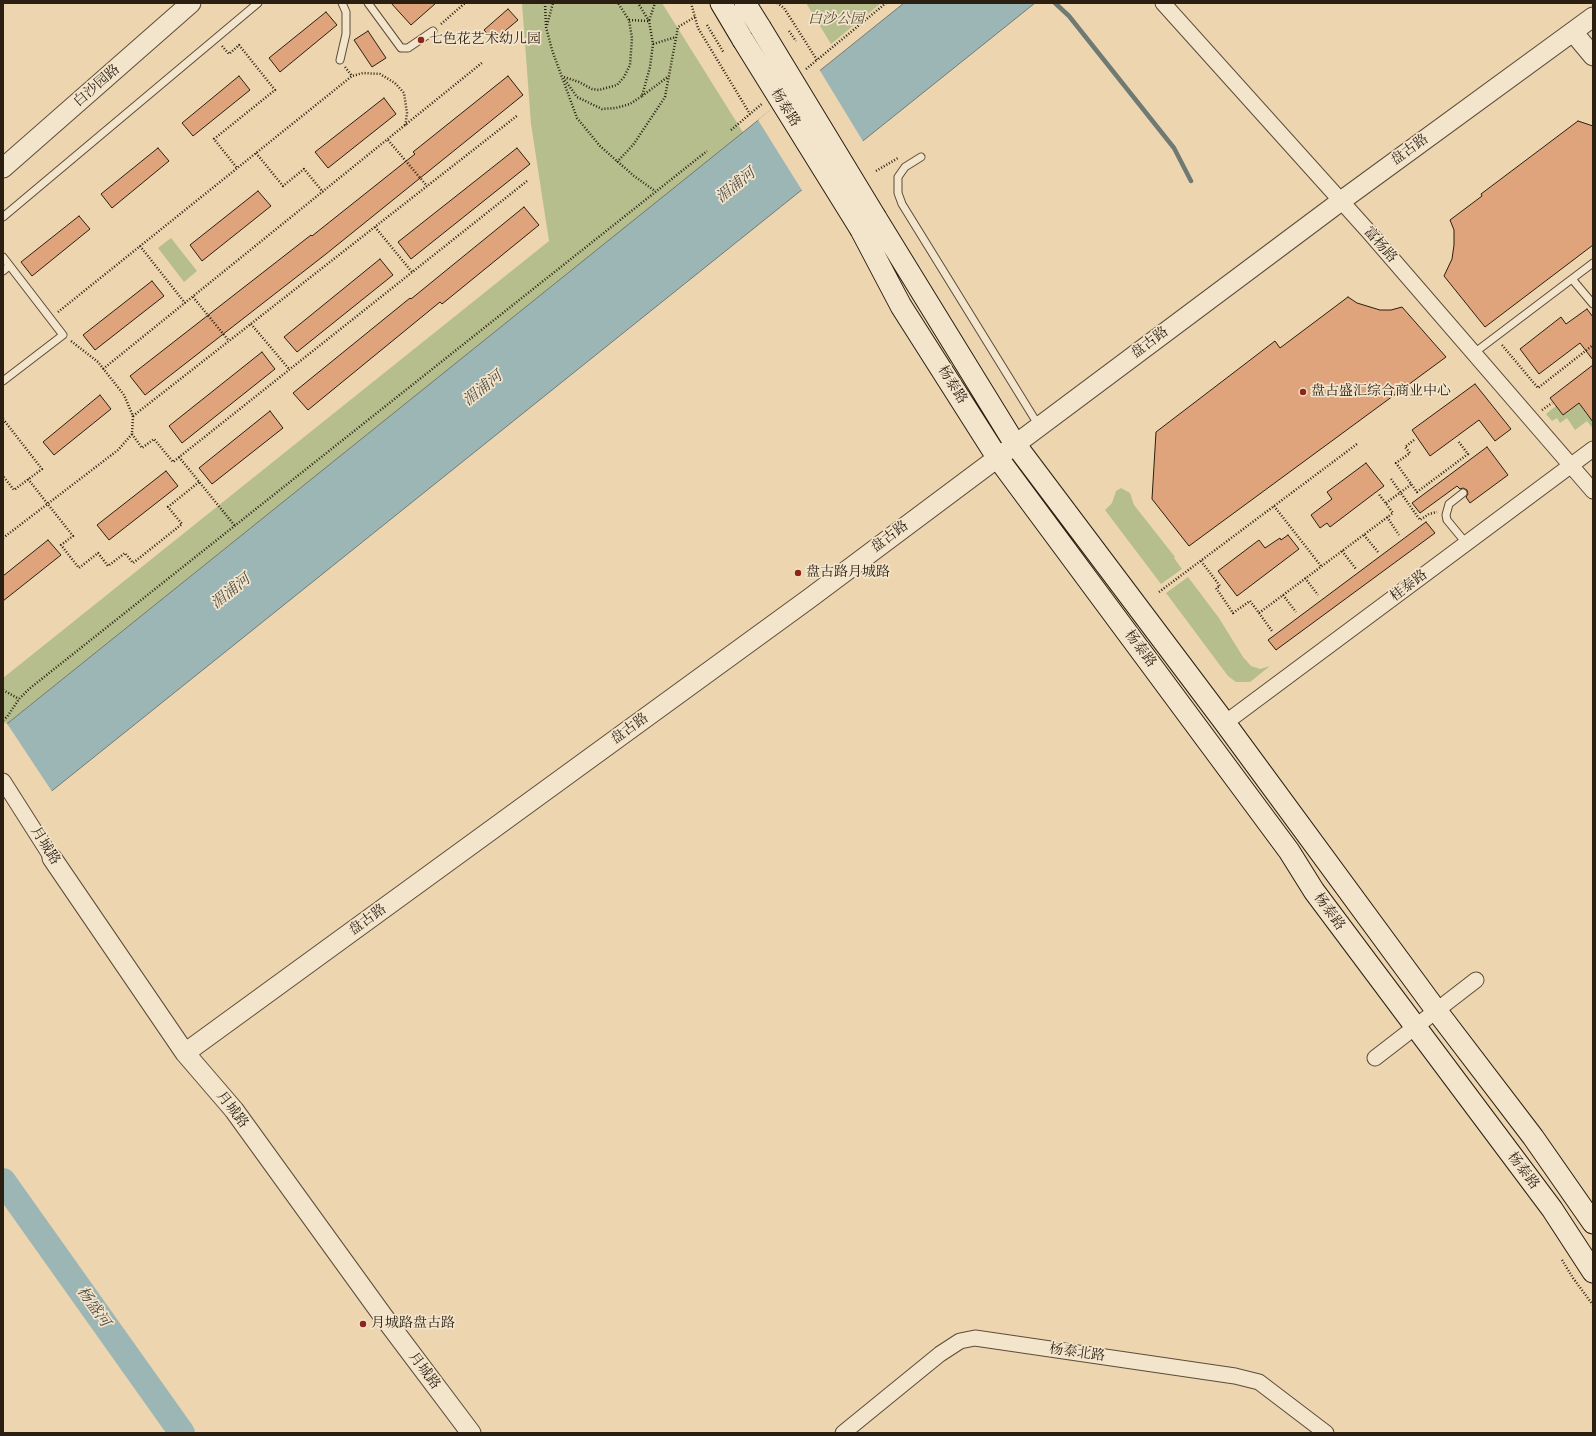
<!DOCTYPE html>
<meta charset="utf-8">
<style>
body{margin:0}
#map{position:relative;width:1596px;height:1436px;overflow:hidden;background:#edd5b0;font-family:"IM FELL French Canon",serif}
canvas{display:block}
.frame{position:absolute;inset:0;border:4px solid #2b1f11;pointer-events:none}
</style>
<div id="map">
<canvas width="1596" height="1436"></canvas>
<div class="frame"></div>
</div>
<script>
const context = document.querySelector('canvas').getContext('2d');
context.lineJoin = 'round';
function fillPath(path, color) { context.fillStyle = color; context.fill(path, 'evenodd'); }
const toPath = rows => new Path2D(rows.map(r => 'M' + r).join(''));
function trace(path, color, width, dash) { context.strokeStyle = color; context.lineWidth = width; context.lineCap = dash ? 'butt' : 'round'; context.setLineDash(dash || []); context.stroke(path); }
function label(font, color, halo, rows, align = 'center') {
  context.font = font + ' "IM FELL French Canon","Noto Serif SC",serif'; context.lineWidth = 3.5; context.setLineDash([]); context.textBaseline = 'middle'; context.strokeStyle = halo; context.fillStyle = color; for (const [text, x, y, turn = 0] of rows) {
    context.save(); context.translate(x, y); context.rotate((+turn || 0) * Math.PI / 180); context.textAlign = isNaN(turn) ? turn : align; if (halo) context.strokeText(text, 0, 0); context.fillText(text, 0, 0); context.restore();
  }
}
fillPath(toPath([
 [522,3,662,3,744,134,3,727,3,678,549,241,531,124],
 [806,3,881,3,831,44],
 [171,238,197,271,184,282,158,248],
 [1579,403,1588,416,1593,412,1593,429,1587,421,1575,430,1567,418,1560,423,1557,418,1552,421,1546,414,1556,406,1563,415],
 [1121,488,1130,493,1134,505,1175,557,1174,558,1182,569,1161,584,1105,510,1112,503,1116,491],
 [1188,577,1219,618,1243,657,1251,666,1260,669,1270,666,1250,682,1236,682,1228,676,1166,593]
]), '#b6be8d');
const water = toPath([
 [904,3,1035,3,3,830,3,727,904,3]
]);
fillPath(water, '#9cb6b5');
trace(water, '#6f7a73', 1);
fillPath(toPath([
 [819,69,864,143,836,166,791,93],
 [787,96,832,169,803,192,758,120],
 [6,722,53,793,3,832,3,724]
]), '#edd5b0');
trace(toPath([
 [1055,3,1069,16,1174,148,1191,181]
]), '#6f7a73', 4.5);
trace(toPath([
 [3,1181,182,1433]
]), '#9cb6b5', 26);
const building = toPath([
 [391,3,436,3,411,25,391,3],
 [508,9,518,20,493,41,484,30,508,9],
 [326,12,337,25,280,72,269,58,326,12],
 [368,31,386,58,372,67,354,40,368,31],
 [239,76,250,90,193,136,182,123,239,76],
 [508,76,523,95,326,254,145,395,130,376,311,235,312,236,415,154,413,152,508,76],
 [384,98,396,114,328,168,315,152,384,98],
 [1578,121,1593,126,1593,245,1485,327,1444,276,1452,259,1454,245,1454,230,1450,220,1482,196,1481,194,1578,121],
 [158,148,169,161,112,208,101,194,158,148],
 [517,148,530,164,411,259,398,242,517,148],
 [258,191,271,206,202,261,190,245,258,191],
 [524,207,539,225,442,304,440,302,308,410,293,393,410,298,411,299,524,207],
 [79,216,90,229,32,276,21,262,79,216],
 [380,259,393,275,297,352,284,337,380,259],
 [152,281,164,296,95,350,83,335,152,281],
 [1348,297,1357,303,1380,310,1391,310,1402,307,1446,357,1189,546,1152,499,1156,432,1275,341,1280,348,1348,297],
 [1587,309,1593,317,1593,360,1580,343,1539,374,1520,349,1561,317,1566,324,1587,309],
 [262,352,275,369,182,443,169,426,262,352],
 [1593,365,1593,422,1579,403,1563,415,1550,398,1593,365],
 [1475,384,1511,429,1495,441,1479,420,1430,456,1412,430,1475,384],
 [100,395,111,409,54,455,43,442,100,395],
 [270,411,283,428,212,484,199,468,270,411],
 [1487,447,1508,475,1470,503,1466,497,1468,494,1467,490,1463,488,1460,489,1457,486,1420,513,1412,503,1487,447],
 [1366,463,1384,486,1330,527,1327,523,1320,528,1311,515,1332,499,1327,492,1366,463],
 [166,471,178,486,109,540,97,525,166,471],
 [1426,522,1435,533,1276,650,1268,640,1426,522],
 [1288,535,1299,549,1237,596,1218,571,1259,540,1265,548,1280,538,1281,540,1288,535],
 [48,540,61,555,3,601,3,576,48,540]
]);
fillPath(building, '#dfa47b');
trace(building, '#2b1f11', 1);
const service = toPath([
 [368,3,401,48,408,48,433,31],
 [340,60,346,34,346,12,342,3],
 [921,157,905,167,898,177,898,193,902,204,1039,426],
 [3,217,258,3],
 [3,257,63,335,3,381],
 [3,271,9,266],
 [1572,279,1593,304],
 [1474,353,1593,263],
 [1463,493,1449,504,1446,515,1447,520,1466,543]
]);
const minor = toPath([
 [1163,3,1369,232,1593,491],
 [1225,723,1593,449],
 [3,781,52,858],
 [1375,1058,1476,980],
 [843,1433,940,1354,960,1341,975,1338,1235,1376,1259,1382,1326,1433]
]);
const tertiary = toPath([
 [1573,32,1593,56],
 [3,168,191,3],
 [52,858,185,1053,234,1110,383,1316,471,1433],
 [185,1053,810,598,1341,201,1593,17]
]);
const secondary = toPath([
 [721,3,743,40],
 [745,3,760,27],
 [876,218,1015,444,1225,723,1436,1010,1533,1137,1593,1223],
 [861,230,901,306,997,457,1289,851,1314,891,1552,1209,1593,1272]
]);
trace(service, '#5c4c39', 9);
trace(minor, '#5c4c39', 17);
trace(tertiary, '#5c4c39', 21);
trace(secondary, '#2b1f11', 23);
trace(toPath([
 [545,3,546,27,552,50,577,118,600,146,634,176,655,191],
 [691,3,698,28,750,114],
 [777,3,784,8,817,60,886,3],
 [629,20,649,21,655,3],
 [441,24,465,3],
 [547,25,553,3],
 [707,25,724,53],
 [789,31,796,41],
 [653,44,676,37],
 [222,46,229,54,239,45,275,90,214,139,237,168],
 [345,67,352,76],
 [806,69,817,60],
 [564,77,579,82,592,89,599,90,617,85,624,77,630,65,632,38,629,20,618,3],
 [565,80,577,97,602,109,616,108,630,104,642,96,650,67,653,44,649,21,638,3],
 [642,96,669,76],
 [731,130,763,103],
 [388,140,427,186],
 [256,153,283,186,304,169,323,192],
 [617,162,633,145,665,97,678,27,695,17],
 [876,171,898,158],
 [375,227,412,272],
 [140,246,185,303],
 [193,297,229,341],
 [58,312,352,76,363,73,380,74,395,83,404,93,407,113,405,127],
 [251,324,289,369],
 [1502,345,1538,388,1593,345],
 [103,369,483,62],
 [1542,410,1552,403],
 [133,416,518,115],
 [3,419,42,469,14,490,3,476],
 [132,434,142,448,154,439,173,462,527,181],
 [1414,440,1405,447,1410,453,1396,463,1417,492,1468,454,1458,441],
 [179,457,235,526],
 [28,479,73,536,61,545,79,568,98,553,108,566,125,553,133,563,182,524,168,507,199,482],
 [1391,479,1420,520,1429,514,1437,512],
 [1386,503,1412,484],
 [1274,506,1321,566],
 [1387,517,1399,535],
 [1364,535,1378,552],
 [3,538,118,450,132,434,133,416,124,395,98,362,71,341],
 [1342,551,1356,569],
 [1201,561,1220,586,1216,588,1233,613,1250,601,1259,613,1393,513,1378,493],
 [1305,578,1318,595],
 [1159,592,1357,444],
 [1283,595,1296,612],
 [1259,613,1272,631],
 [3,690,19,699],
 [3,720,7,717,19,699,29,689,707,151],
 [1562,1260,1573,1278,1593,1305]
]), '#2b1f11', 2.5, [1, 2]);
trace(service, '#f3e4cc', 7);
trace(minor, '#f3e4cc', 15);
trace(tertiary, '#f3e4cc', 19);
trace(secondary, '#f3e4cc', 21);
const secondaryBridge = toPath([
 [760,27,876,218],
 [743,40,861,230]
]);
trace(secondaryBridge, '#2b1f11', 23, []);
trace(secondaryBridge, '#f3e4cc', 21);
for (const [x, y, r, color] of [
 [421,40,4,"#8f2418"],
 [1303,392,4,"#8f2418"],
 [798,573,4,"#8f2418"],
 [363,1324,4,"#8f2418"]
]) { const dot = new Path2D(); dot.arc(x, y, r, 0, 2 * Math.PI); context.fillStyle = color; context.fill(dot); trace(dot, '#f3e4cc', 1.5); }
label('italic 14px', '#554f36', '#f3e4cc', [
 ["白沙公园",836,20]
]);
label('14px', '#2b1f11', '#f3e4cc', [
 ["七色花艺术幼儿园",429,40],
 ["盘古盛汇综合商业中心",1311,392],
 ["盘古路月城路",806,573],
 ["月城路盘古路",371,1324]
], 'left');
label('14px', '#2b1f11', '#f3e4cc', [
 ["白沙园路",97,86,-41],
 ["杨泰路",785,108,58],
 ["盘古路",1410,150,-36],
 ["富杨路",1380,245,49],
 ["盘古路",1150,343,-37],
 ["杨泰路",952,385,58],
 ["盘古路",890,537,-37],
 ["桂泰路",1409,586,-37],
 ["杨泰路",1140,649,53],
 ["盘古路",630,729,-36],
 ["月城路",45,846,58],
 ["杨泰路",1329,912,54],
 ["盘古路",368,920,-36],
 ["月城路",232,1110,52],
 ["杨泰路",1523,1171,53],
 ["杨泰北路",1077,1353,8],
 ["月城路",424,1371,53]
]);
label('italic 15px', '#4d4c42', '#f3e4cc', [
 ["湄浦河",736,186,-39],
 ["湄浦河",483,389,-39],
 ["湄浦河",231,592,-39],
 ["杨盛河",93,1307,55]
]);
</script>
